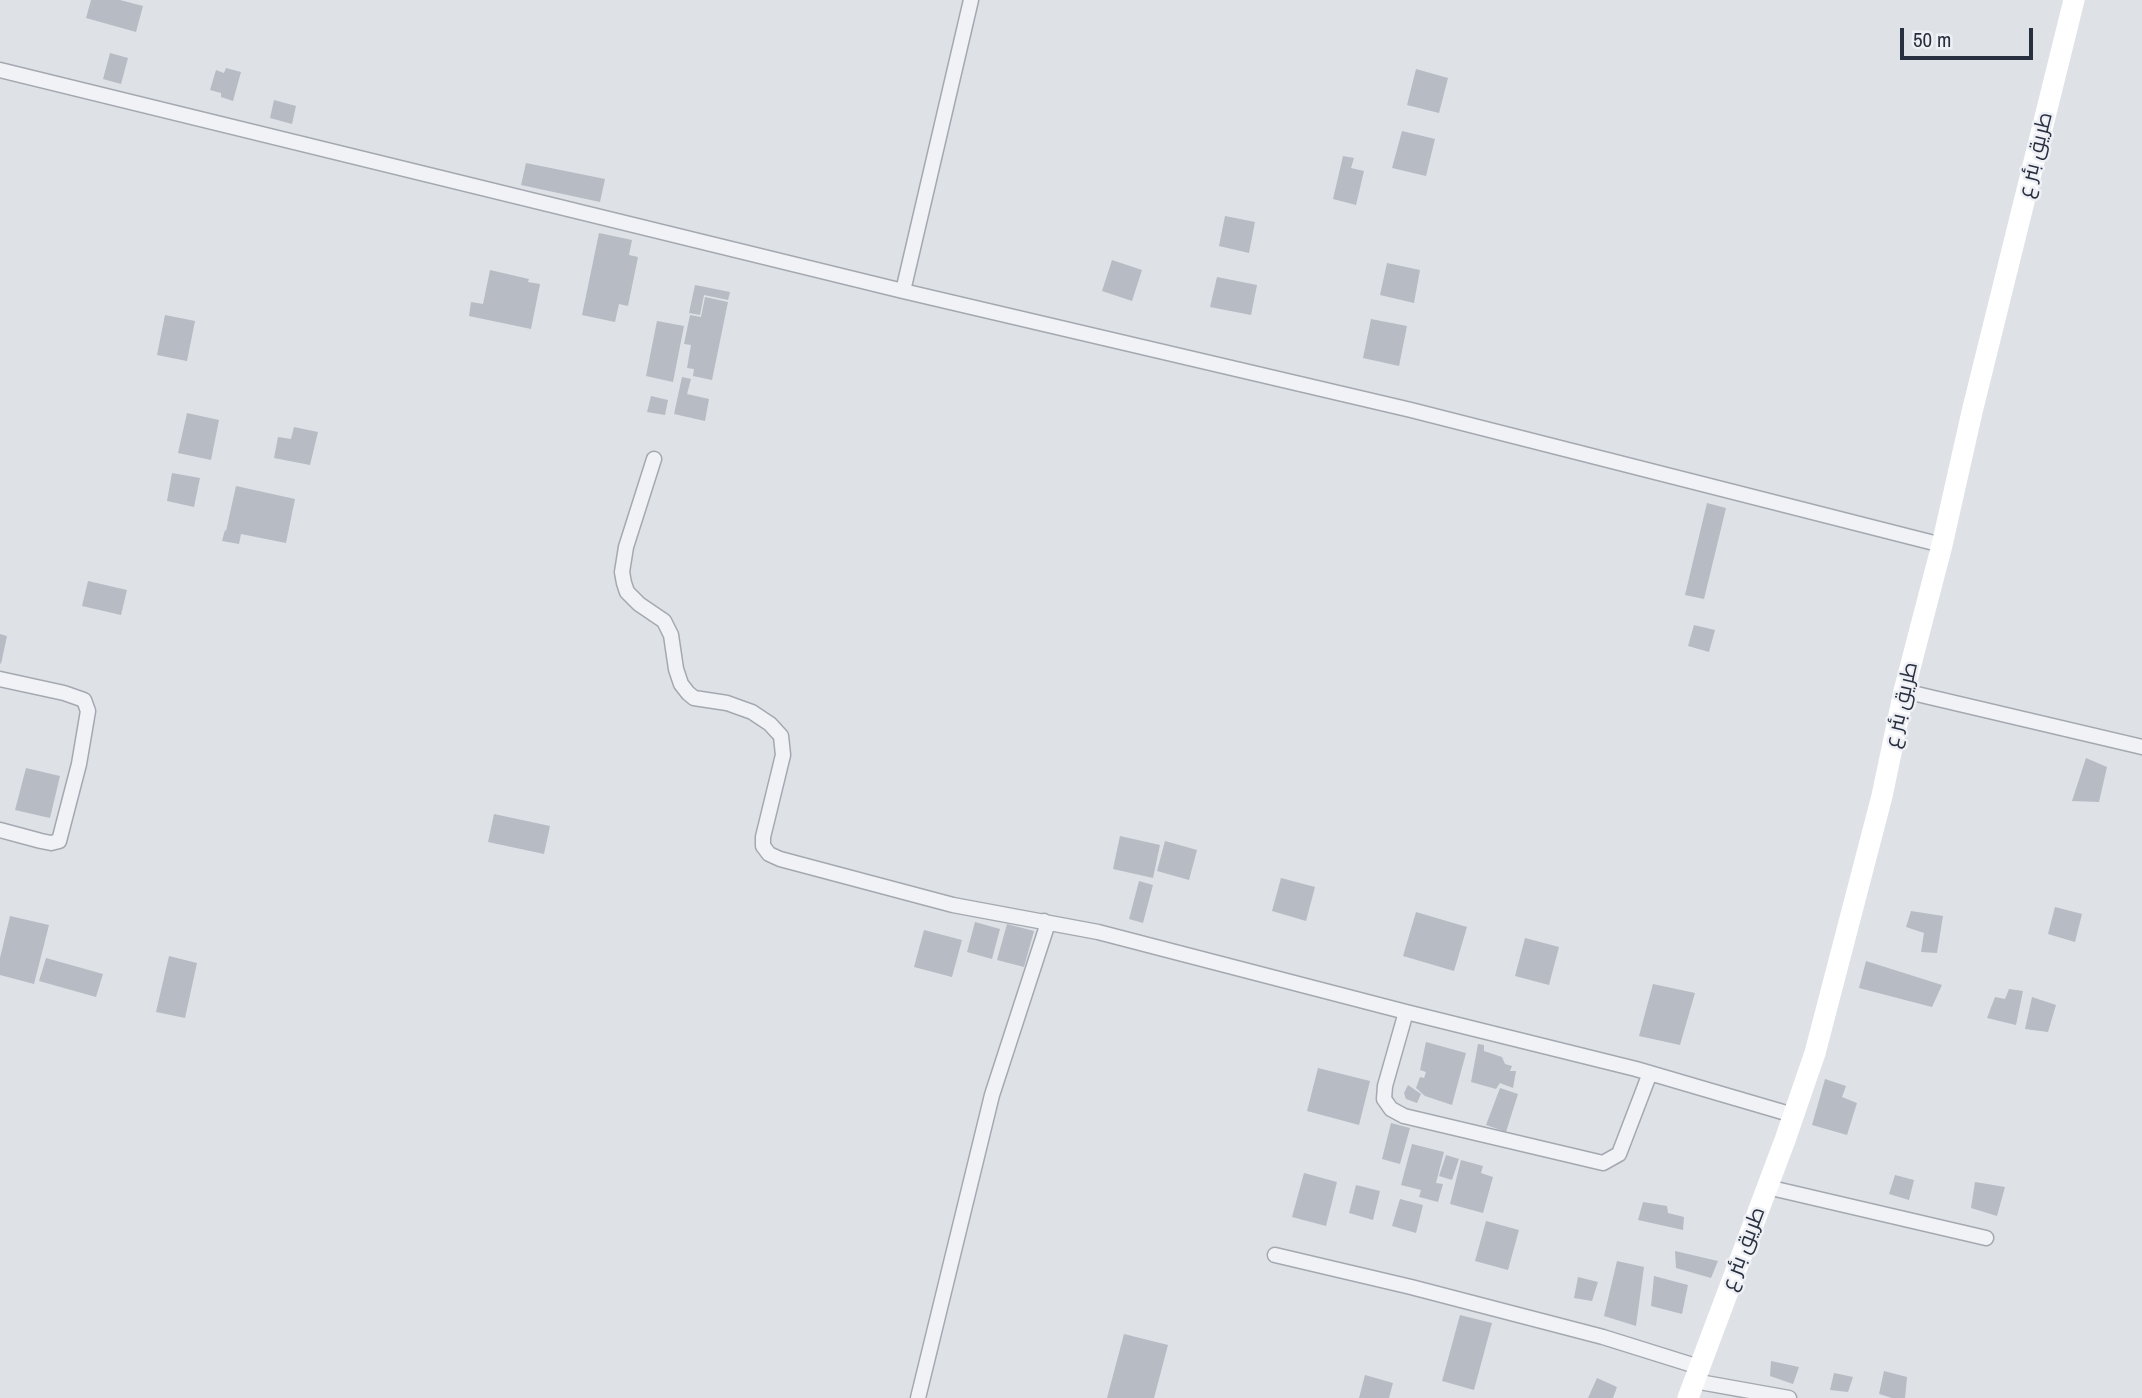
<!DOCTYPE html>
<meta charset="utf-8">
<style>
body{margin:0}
#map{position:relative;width:2142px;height:1398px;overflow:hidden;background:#dee2e7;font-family:"Archivo Narrow",sans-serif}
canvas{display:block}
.scale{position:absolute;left:1900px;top:28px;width:133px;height:32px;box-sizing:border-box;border:4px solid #282f3e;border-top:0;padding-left:9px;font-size:21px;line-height:24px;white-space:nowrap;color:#282f3e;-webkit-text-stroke:5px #eef0f5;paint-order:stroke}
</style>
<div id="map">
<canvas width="2142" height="1398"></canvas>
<div class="scale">50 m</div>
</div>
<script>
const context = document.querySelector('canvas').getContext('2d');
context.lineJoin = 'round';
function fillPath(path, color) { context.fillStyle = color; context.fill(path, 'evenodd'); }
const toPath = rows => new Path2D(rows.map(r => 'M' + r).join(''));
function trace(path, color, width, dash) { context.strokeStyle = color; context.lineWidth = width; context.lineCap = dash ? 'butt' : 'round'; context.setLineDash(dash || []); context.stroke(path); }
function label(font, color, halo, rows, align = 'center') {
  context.font = font + ' "Archivo Narrow",Cairo,sans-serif'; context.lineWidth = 5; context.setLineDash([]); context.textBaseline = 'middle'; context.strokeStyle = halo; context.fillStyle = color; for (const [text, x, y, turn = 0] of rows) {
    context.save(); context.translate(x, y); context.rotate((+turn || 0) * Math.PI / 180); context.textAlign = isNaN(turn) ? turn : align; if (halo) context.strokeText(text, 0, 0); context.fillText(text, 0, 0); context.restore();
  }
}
fillPath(toPath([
 [91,0,120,0,143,6,136,32,86,18],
 [110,53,128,58,121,84,103,79],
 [226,68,241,72,233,101,221,97,221,93,210,90,216,70,224,73],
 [1416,69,1448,78,1439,113,1407,105],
 [274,100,296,106,292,124,270,118],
 [1402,131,1435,139,1426,176,1392,168],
 [1343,156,1354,158,1351,168,1364,171,1356,205,1333,199],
 [526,163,605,179,600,202,521,185],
 [1225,216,1255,222,1249,253,1219,246],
 [599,233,632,240,629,255,638,257,628,306,619,304,615,322,582,315],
 [1112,260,1142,270,1132,301,1102,291],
 [1387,263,1420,270,1414,303,1380,295],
 [490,270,529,279,528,282,540,284,531,329,469,316,471,302,483,304],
 [1217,277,1257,285,1251,315,1210,307],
 [695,285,730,292,728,300,704,295,700,315,689,313],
 [705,297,728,302,712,380,693,376,694,369,687,368,691,345,684,344,690,315,701,317],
 [165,315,195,321,187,361,157,355],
 [1371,319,1407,326,1399,366,1363,358],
 [657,321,684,326,673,382,646,376],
 [682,377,691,379,687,394,709,399,705,421,674,414],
 [651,396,668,400,665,415,647,412],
 [187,413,219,420,211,460,178,453],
 [294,427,318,432,310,465,274,458,278,437,291,439],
 [172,473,200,478,194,507,167,501],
 [236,486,295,499,286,543,241,534,239,544,222,541,225,530,226,531],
 [1707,503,1726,508,1704,599,1685,595],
 [88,581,127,590,121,615,82,606],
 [1694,625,1715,630,1709,652,1688,646],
 [0,634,7,636,1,664,0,663],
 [2086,758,2107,767,2099,802,2072,801],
 [26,768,60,776,50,818,15,810],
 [494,814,550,826,544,854,488,842],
 [1120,836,1160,845,1153,878,1113,869],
 [1165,841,1197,850,1189,880,1157,871],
 [1281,878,1315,887,1306,921,1272,911],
 [1139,881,1153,885,1143,923,1129,919],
 [2055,907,2082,914,2075,942,2048,934],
 [1911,911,1943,916,1937,953,1921,952,1924,933,1906,927],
 [1416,912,1467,927,1454,971,1403,956],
 [10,916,49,925,34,984,0,975,0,958],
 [975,922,1000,929,992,959,967,952],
 [1007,924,1034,931,1024,967,997,960],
 [924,930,962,940,952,977,914,967],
 [1525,938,1559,947,1549,985,1515,976],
 [169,956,197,963,185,1018,156,1012],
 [46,958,103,974,96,997,39,981],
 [1866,961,1942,985,1932,1007,1859,988],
 [1653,984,1695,993,1680,1045,1639,1036],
 [2009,989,2023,991,2016,1025,1987,1018,1995,997,2005,999],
 [2032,997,2056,1005,2048,1032,2025,1029],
 [1426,1042,1466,1053,1452,1105,1425,1096,1416,1088,1420,1077,1424,1078,1426,1072,1420,1070],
 [1478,1044,1484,1045,1484,1051,1502,1057,1505,1064,1512,1066,1510,1071,1516,1071,1513,1088,1500,1083,1496,1089,1471,1082],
 [1318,1068,1370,1081,1359,1125,1307,1111],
 [1825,1079,1846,1086,1842,1097,1857,1103,1847,1135,1812,1125],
 [1408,1085,1421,1094,1417,1103,1406,1099,1404,1093],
 [1500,1088,1518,1094,1506,1132,1486,1125],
 [1391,1123,1410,1128,1400,1164,1382,1159],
 [1412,1144,1444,1152,1436,1183,1443,1184,1438,1202,1419,1197,1421,1190,1401,1185],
 [1446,1155,1459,1159,1452,1180,1439,1176],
 [1461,1160,1483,1166,1481,1173,1493,1177,1483,1213,1450,1204],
 [1304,1173,1337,1182,1326,1226,1292,1217],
 [1895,1175,1914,1180,1909,1200,1889,1194],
 [1975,1182,2005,1187,1997,1216,1971,1208],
 [1356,1185,1380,1191,1373,1220,1349,1213],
 [1400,1199,1423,1205,1416,1233,1392,1226],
 [1643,1202,1667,1206,1668,1213,1684,1217,1683,1230,1638,1220],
 [1486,1221,1519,1230,1508,1270,1475,1261],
 [1675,1251,1718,1261,1711,1278,1676,1268],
 [1617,1261,1644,1267,1636,1326,1604,1316],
 [1654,1276,1688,1285,1682,1314,1651,1306],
 [1578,1277,1598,1282,1592,1301,1574,1298],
 [1460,1315,1492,1323,1474,1390,1442,1381],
 [1124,1334,1168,1345,1154,1398,1107,1398],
 [1771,1361,1799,1367,1793,1384,1770,1376],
 [1884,1371,1907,1377,1905,1398,1892,1398,1879,1394],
 [1834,1373,1853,1377,1848,1392,1830,1390],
 [1365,1375,1393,1383,1389,1398,1359,1398],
 [1597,1378,1617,1387,1613,1398,1588,1398]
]), '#b6bbc4');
const street = toPath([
 [0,70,903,291,1411,410,1942,545],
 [903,291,971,0],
 [654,459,626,547,622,572,624,583,627,592,639,604,664,621,671,635,676,669,681,684,688,693,694,698,727,703,752,712,770,724,781,736,783,755,763,837,763,846,769,854,780,859,953,905,1098,932,1406,1012,1636,1069,1793,1115],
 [0,679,64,693,84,700,88,711,79,764,59,841,51,843,41,841,0,830],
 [1904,691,2142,747],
 [1406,1012,1385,1086,1384,1099,1391,1109,1404,1116,1603,1163,1619,1154,1650,1073],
 [1767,1187,1986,1238],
 [1275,1255,1411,1287,1603,1337,1699,1367],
 [1694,1381,1789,1398],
 [918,1398,992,1095,1046,929,1044,921]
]);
trace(street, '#a4a9b1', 17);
trace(street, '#f1f2f6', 14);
trace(toPath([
 [1688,1398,1785,1140,1815,1053,1882,796,1904,691,1942,545,1972,412,2074,0]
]), '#fff', 21);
label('21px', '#282f3e', '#eef0f5', [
 ["طريق بئر ع",2036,155,-76],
 ["طريق بئر ع",1902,705,-77],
 ["طريق بئر ع",1744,1249,-69]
]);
</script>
